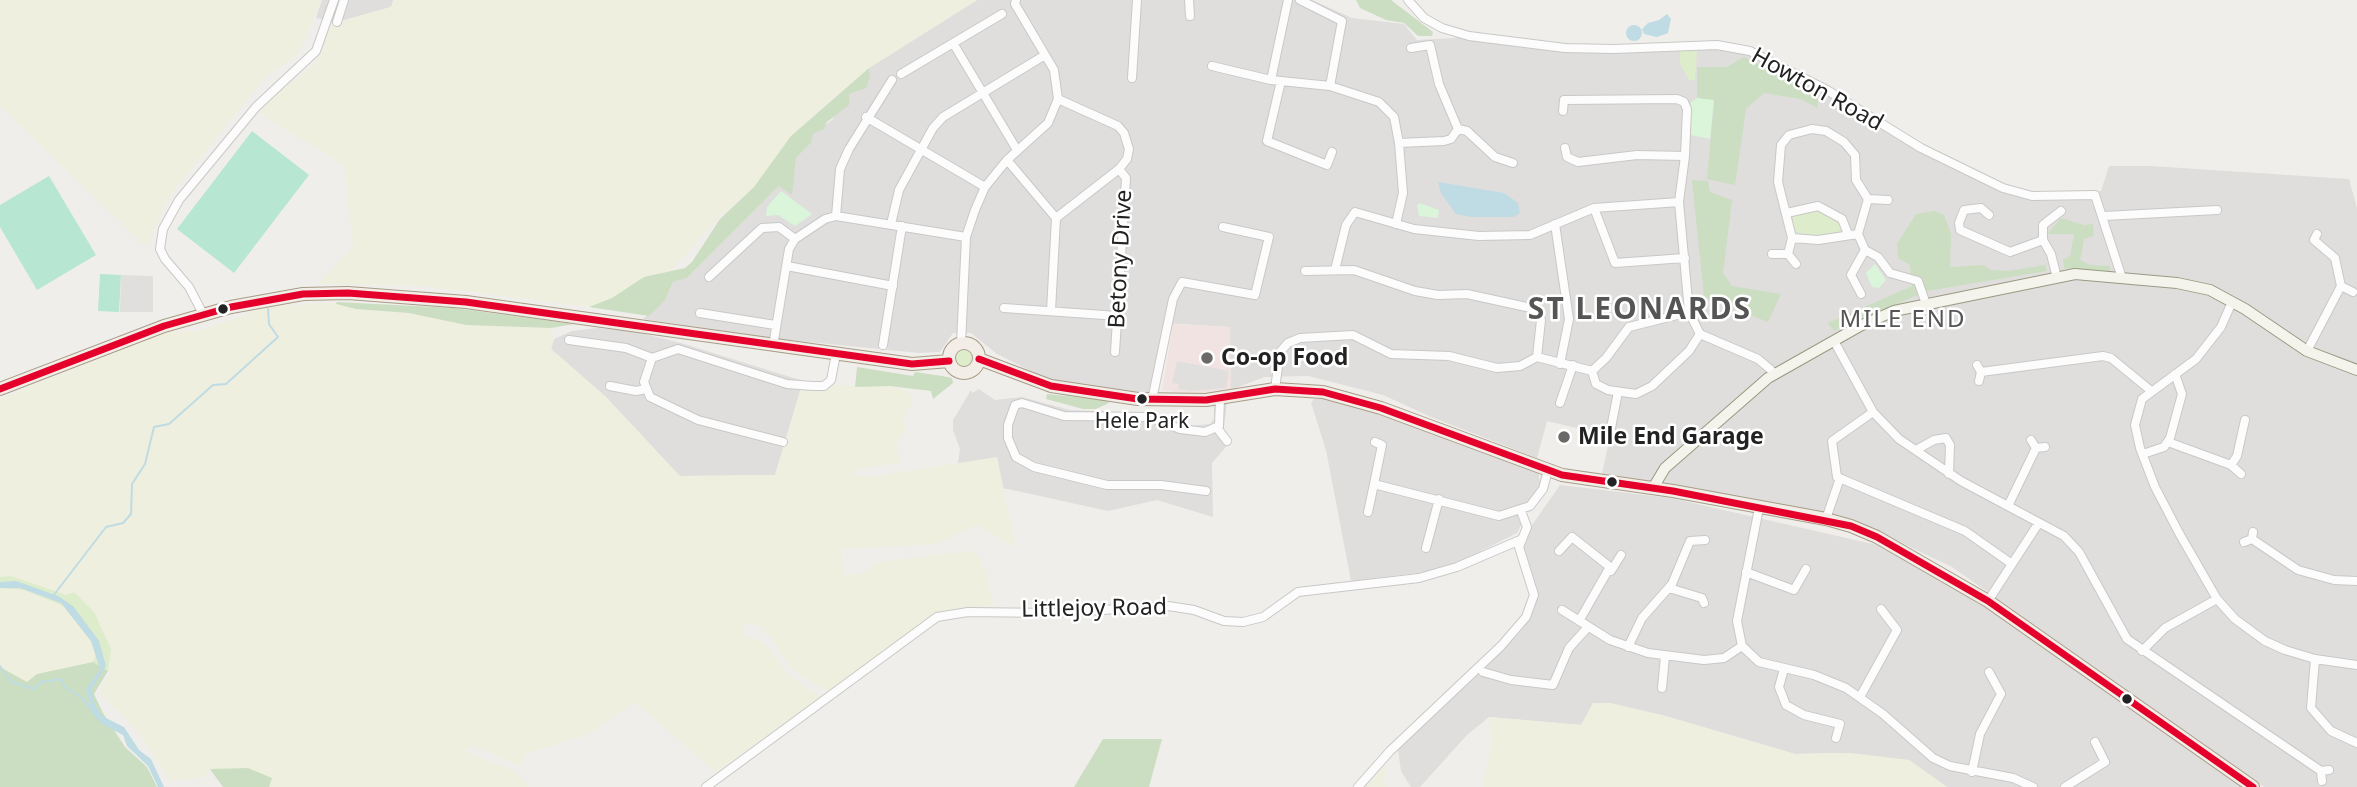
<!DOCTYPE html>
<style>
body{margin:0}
canvas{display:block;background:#f0eeeb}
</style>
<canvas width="2357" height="787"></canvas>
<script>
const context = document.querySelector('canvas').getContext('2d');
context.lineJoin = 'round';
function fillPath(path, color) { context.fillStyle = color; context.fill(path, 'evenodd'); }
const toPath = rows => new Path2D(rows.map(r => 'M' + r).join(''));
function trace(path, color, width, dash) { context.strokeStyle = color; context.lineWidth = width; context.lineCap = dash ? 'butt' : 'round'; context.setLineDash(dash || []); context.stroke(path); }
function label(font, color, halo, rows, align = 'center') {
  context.font = font + ' "Noto Sans",sans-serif'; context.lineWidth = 5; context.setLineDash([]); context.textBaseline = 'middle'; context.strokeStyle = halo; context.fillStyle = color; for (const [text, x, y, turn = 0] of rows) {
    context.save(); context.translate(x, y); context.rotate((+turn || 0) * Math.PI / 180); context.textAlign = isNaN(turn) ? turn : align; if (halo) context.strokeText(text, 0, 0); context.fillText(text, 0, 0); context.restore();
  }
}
fillPath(toPath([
 [322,0,393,0,391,7,337,22,316,18],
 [977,0,1312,0,1352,18,1404,24,1417,40,1471,37,1603,52,1702,47,1743,52,1780,67,1974,176,2014,193,2088,195,2101,191,2109,166,2151,166,2349,179,2357,208,2357,787,2264,787,1952,567,1858,522,1669,484,1602,474,1610,436,1547,421,1537,458,1431,417,1383,395,1308,376,1264,377,1231,390,1229,327,1165,323,1148,394,1051,381,997,354,971,333,953,333,940,352,919,353,769,338,643,319,665,300,673,282,687,278,780,185,796,158,811,143,814,133,832,120,849,94,870,77,869,68],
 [597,328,636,332,681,343,800,380,800,392,775,475,679,476,606,397,551,349,554,339,572,331],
 [979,389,995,400,1022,397,1070,410,1156,414,1188,426,1210,424,1214,419,1214,406,1227,403,1224,427,1225,435,1232,440,1212,463,1213,517,1157,500,1108,511,1008,489,964,484,957,469,960,449,953,430,953,420,971,390,972,393],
 [1325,398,1413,425,1538,470,1540,482,1537,494,1523,509,1516,511,1521,525,1517,533,1461,561,1424,572,1351,581,1326,450,1311,403,1314,399],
 [1560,485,1671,498,1877,545,1993,611,2243,787,1947,787,1909,760,1833,753,1795,754,1662,715,1593,703,1582,725,1489,717,1467,735,1420,787,1411,787,1401,771,1398,750,1521,631,1530,615,1537,588,1523,544,1530,528]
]), '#dfdedc');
fillPath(toPath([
 [1173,324,1230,327,1231,390,1193,395,1162,390]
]), '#f1e3e1');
fillPath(toPath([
 [0,0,322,0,297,56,267,75,170,195,146,247,0,106],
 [395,0,977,0,869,68,820,109,791,136,754,187,718,218,672,270,644,277,612,298,589,307,424,286,318,284,353,247,344,165,259,113,276,94,316,63,331,24,391,7],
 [337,302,336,304,356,309,409,313,466,325,551,328,554,339,551,349,606,397,680,476,775,475,800,391,818,391,832,385,890,386,907,391,913,399,904,419,906,431,897,440,899,463,863,468,851,474,869,477,997,457,1016,548,976,525,937,544,842,549,843,575,862,574,877,562,969,551,977,554,986,572,994,605,943,613,834,690,826,691,792,669,763,627,743,622,744,636,759,640,771,650,785,672,819,697,818,701,715,772,635,702,589,734,526,754,521,766,473,745,465,751,515,772,529,787,269,787,272,777,210,769,205,777,170,781,138,731,100,694,110,673,93,662,27,682,0,667,0,399,166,332,199,331,268,307],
 [1593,703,1610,703,1662,715,1795,754,1850,753,1909,760,1947,787,1483,787,1491,744,1489,717,1581,725],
 [1386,764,1384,780,1388,787,1366,787]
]), '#efefdf');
fillPath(toPath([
 [1680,51,1697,51,1695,80,1689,80,1680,64],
 [1818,209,1840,221,1841,231,1817,236,1794,232,1792,215],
 '956 358a8 8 0 1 1 16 0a8 8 0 1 1-16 0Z',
 [11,576,66,595,74,592,94,612,111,649,108,671,93,662,96,655,93,644,64,606,24,590,0,588,0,577]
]), '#ddeccb');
fillPath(toPath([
 [1356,0,1391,0,1433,32,1432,36,1418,36,1404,23,1386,20,1360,8],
 [1744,57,1819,95,1817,108,1801,99,1764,93,1746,109,1735,185,1707,179,1714,101,1697,98,1697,67,1727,67],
 [869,68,870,77,866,88,849,94,849,105,827,122,824,129,814,133,811,143,796,158,792,195,779,186,687,278,673,282,665,300,649,316,589,307,612,298,644,277,685,268,692,262,720,219,754,187,791,136],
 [1692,180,1708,181,1710,192,1732,200,1723,273,1732,286,1781,294,1768,322,1704,297],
 [1935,211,1944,215,1951,234,1950,267,1983,265,1991,270,2008,271,2045,265,2047,271,1927,291,1834,331,1828,323,1912,286,1910,265,1898,258,1897,244,1916,214],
 [2061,218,2084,225,2093,224,2094,236,2084,239,2080,260,2090,265,2110,266,2110,271,2064,268,2063,260,2070,256,2074,234,2047,234],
 [337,302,454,308,574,324,551,328,466,325,409,313,356,309,336,304],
 [857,367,913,376,915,372,942,376,952,378,953,383,933,399,931,391,890,386,855,387],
 [1047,394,1105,400,1109,403,1096,409,1083,409,1046,399],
 [93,662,108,671,94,694,103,713,125,747,147,767,157,787,0,787,0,667,27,682,37,674],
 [1103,739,1162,739,1149,787,1074,787],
 [248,768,272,778,269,787,223,787,210,769]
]), '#cbdec1');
fillPath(toPath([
 [1697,98,1714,100,1710,139,1691,135,1689,104],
 [781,191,812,214,795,226,778,215,766,216,767,207],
 [1420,203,1439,210,1438,218,1419,216,1417,205],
 [1875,264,1886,280,1879,288,1872,287,1866,273]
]), '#daf5da');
fillPath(toPath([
 [252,131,309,175,234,273,177,229],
 [49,176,96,255,37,290,0,227,0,205],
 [100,274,121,275,119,312,98,311]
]), '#b7e6d2');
fillPath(toPath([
 [121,275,153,276,153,312,120,312],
 [1177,361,1229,371,1226,388,1192,391,1178,389,1179,384,1172,383]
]), '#e0dfde');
fillPath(toPath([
 [1667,14,1671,19,1668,33,1657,37,1644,34,1642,29,1648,23,1659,20],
 '1626 33a8 8 0 1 1 16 0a8 8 0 1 1-16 0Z',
 [1438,182,1504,193,1518,203,1520,213,1514,217,1471,217,1456,214,1441,193],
 [16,581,58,596,73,606,99,641,106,666,91,690,95,705,102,716,124,727,139,750,151,759,164,787,158,787,148,766,127,746,123,735,102,724,92,713,86,689,100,669,91,641,61,603,20,588,0,588,0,582]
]), '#bfdbe3');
trace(toPath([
 [53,596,106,527,123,523,131,514,132,484,145,464,154,427,169,424,213,385,226,384,278,337,269,324,268,309],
 [0,666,11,682,34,689,41,682,61,679,65,687,81,697,92,710]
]), '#bfdbe3', 2);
const street = toPath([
 [1189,0,1190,16],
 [1300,0,1342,21,1330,86],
 [1408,0,1424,18,1442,28,1469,36,1565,48,1614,49,1717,45,1750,51,1827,90,1921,148,2003,188,2032,196,2095,195,2122,278],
 [337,22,344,0],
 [953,43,1017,150],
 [1212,66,1271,80,1330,86,1379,102,1394,117,1399,143,1403,193,1396,224],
 [901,74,1002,14],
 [1132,78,1137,0],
 [1271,80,1288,0],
 [1281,81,1267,141,1327,165,1332,152],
 [1563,111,1564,100,1677,99,1684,102,1687,109,1685,156,1679,202,1689,312,1700,334,1758,359,1771,370],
 [866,117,985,187],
 [1458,129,1467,131,1495,157,1513,163],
 [1812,129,1826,131,1844,142,1855,155,1856,180,1868,199,1858,234,1818,240,1792,238,1778,182,1781,145,1789,135,1812,129],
 [1399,143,1444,141,1451,139,1458,129,1439,84,1430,45,1411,48],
 [1565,148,1567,157,1578,162,1637,155,1685,156],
 [1007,160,1056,218,1051,311],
 [1868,199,1888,200],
 [1594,208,1615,263,1685,258],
 [1787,213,1818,206,1842,219,1848,234],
 [1989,215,1981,208,1964,210,1959,223,1960,230,2010,252,2043,240,2051,254,2057,278],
 [836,216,840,169,849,149,892,80],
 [2104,216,2217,210],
 [1056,218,1119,169,1127,159,1129,149,1124,133,1118,126,1058,99],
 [891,224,899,190,933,128,943,117,1045,55],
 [1555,224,1569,319,1560,364],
 [1858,234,1865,250,1878,257,1890,273,1918,281,1926,304],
 [2043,240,2043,225,2061,211],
 [1772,254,1788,254,1792,238],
 [1788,254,1796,264],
 [787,266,893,286],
 [1335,270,1346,225,1355,212,1414,229,1479,236,1530,235,1594,208,1679,202],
 [1305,271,1354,270,1415,291,1438,295,1467,294,1531,308,1536,310,1541,320,1537,357],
 [709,277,762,228,779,227,795,239],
 [2341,286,2353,292],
 [1861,294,1851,275,1865,250],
 [2232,302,2221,327,2196,359,2142,399,2135,425,2140,448,2155,487,2179,533,2217,599,2235,619,2265,641,2285,650,2315,659,2357,665],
 [1004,308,1118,316],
 [700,313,775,325],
 [203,314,189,287,165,259,160,249,163,229,179,200,256,107,316,51,334,0],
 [569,340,626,348,652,358],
 [1834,341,1873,412,1899,439,1961,481,2064,536,2079,552,2127,639,2321,771],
 [961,343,966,237,975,210,985,187,1007,160,1048,123,1058,99,1054,70,1015,4,1016,0],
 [883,345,902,226],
 [773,346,789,249,795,239,825,219,836,216,966,237],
 [2307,351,2341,286,2335,258,2314,240,2317,234],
 [1115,352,1126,178,1119,169],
 [1537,357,1592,371,1596,384,1608,390,1636,394,1652,386,1689,351,1700,334],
 [1977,365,1981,372,1979,381],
 [1592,371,1606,358,1629,327,1689,312],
 [1981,372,2103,356,2111,358,2150,390],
 [610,386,636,391,646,389],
 [1275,389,1280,352,1288,343,1300,338,1353,335,1391,354,1449,356,1497,368,1520,366,1537,357],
 [1152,400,1173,299,1182,282,1255,295,1269,237,1223,227],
 [1560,403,1573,365],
 [1873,412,1832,441,1837,477,1965,531,2012,564],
 [1217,428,1227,441],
 [1610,433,1618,392],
 [2031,440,2036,448,2045,447],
 [783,442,698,420,650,397,644,382,652,358,678,349,787,384,813,386,824,386,831,380,836,354],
 [2168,442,2231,465,2237,456,2245,420],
 [1916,450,1934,440,1946,438,1950,445,1949,474],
 [2143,454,2164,447,2170,438,2182,394,2175,374],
 [2231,465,2241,474],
 [1374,484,1382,445,1375,442],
 [1206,491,1161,485,1107,485,1034,467,1016,457,1008,438,1008,425,1015,405,1022,403,1064,416,1150,417,1180,429,1205,432,1219,426,1220,398],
 [2008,506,2036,448],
 [1759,508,1737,621,1742,646,1759,662,1814,675,1846,688,1883,714,1933,758,1950,766,2013,778,2033,787],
 [1368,512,1374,484,1499,516,1530,506,1543,489,1548,470],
 [1826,519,1840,478],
 [2252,539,2298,570,2334,580,2357,581],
 [2244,542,2252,539,2253,532],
 [1426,548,1439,499],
 [1559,551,1572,537,1610,567,1579,621],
 [1611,571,1621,555],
 [1746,572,1794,590,1806,569],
 [1669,588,1702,598,1704,603],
 [1988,601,2038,524],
 [1562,610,1610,640,1648,653,1704,660,1724,658,1742,646],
 [1628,647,1642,618,1672,584,1690,541,1705,540],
 [2142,651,2165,628,2217,599],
 [2315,659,2311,708,2331,731,2357,743],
 [1784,669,1779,687,1786,705,1804,715,1840,724,1836,738],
 [1483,672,1511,680,1553,685,1569,648,1588,627],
 [1662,688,1665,656],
 [1860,697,1897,630,1881,609],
 [1972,772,1980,734,2001,694,1989,672],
 [2322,781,2321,771,2329,770],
 [706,787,937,617,968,612,1052,613,1168,606,1194,610,1224,621,1243,622,1263,617,1298,592,1419,578,1457,567,1520,540],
 [1358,787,1390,751,1501,646,1526,617,1534,595,1519,547,1527,527,1521,511],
 [2065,787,2105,762,2095,742]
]);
const secondary = toPath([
 [1653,488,1665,468,1768,378,1860,326,1894,311,2075,274,2177,283,2210,290,2245,309,2307,351,2357,370]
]);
const primary = toPath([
 '949 358a15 15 0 1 1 30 0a15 15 0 1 1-30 0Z',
 [979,359,1051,386,1138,399,1206,400,1275,389,1323,392,1381,408,1562,475,1673,491,1826,519,1851,526,1877,537,1988,601,2253,787],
 [0,389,164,326,231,307,303,294,348,293,466,302,912,364,949,361]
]);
trace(street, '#c9c8c7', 10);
trace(secondary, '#999a82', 12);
trace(primary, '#a79c86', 14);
trace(street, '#fdfcfc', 8);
trace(secondary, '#f4f4ed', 10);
trace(primary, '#f3ede7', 12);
trace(toPath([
 [979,359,1051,386,1138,399,1206,400,1275,389,1323,392,1381,408,1562,475,1673,491,1851,526,1877,537,1988,601,2253,787],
 [0,389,164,326,231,307,303,294,348,293,466,302,912,364,949,361]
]), '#e4002b', 7);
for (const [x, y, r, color] of [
 [223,309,6,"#222"],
 [1207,358,7,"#6a6968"],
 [1142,399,6,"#222"],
 [1564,437,7,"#6a6968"],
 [1612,482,6,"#222"],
 [2127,699,6,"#222"]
]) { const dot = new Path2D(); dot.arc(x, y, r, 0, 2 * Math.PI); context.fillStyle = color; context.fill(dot); trace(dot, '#fff', 2.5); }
label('21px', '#222', '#fff', [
 ["Hele Park",1142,422]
]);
label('23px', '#222', '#fff', [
 ["Howton Road",1817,90,29],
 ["Betony Drive",1121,259,-87],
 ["Littlejoy Road",1094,609,-1]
]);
label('bold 23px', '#222', '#fff', [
 ["Co-op Food",1221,358],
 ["Mile End Garage",1578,437]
], 'left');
context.letterSpacing = '2px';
label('24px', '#555', '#fff', [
 ["MILE END",1903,320]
]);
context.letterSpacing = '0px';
context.letterSpacing = '2px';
label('bold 30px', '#555', '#fff', [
 ["ST LEONARDS",1640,310]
]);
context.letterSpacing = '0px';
</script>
